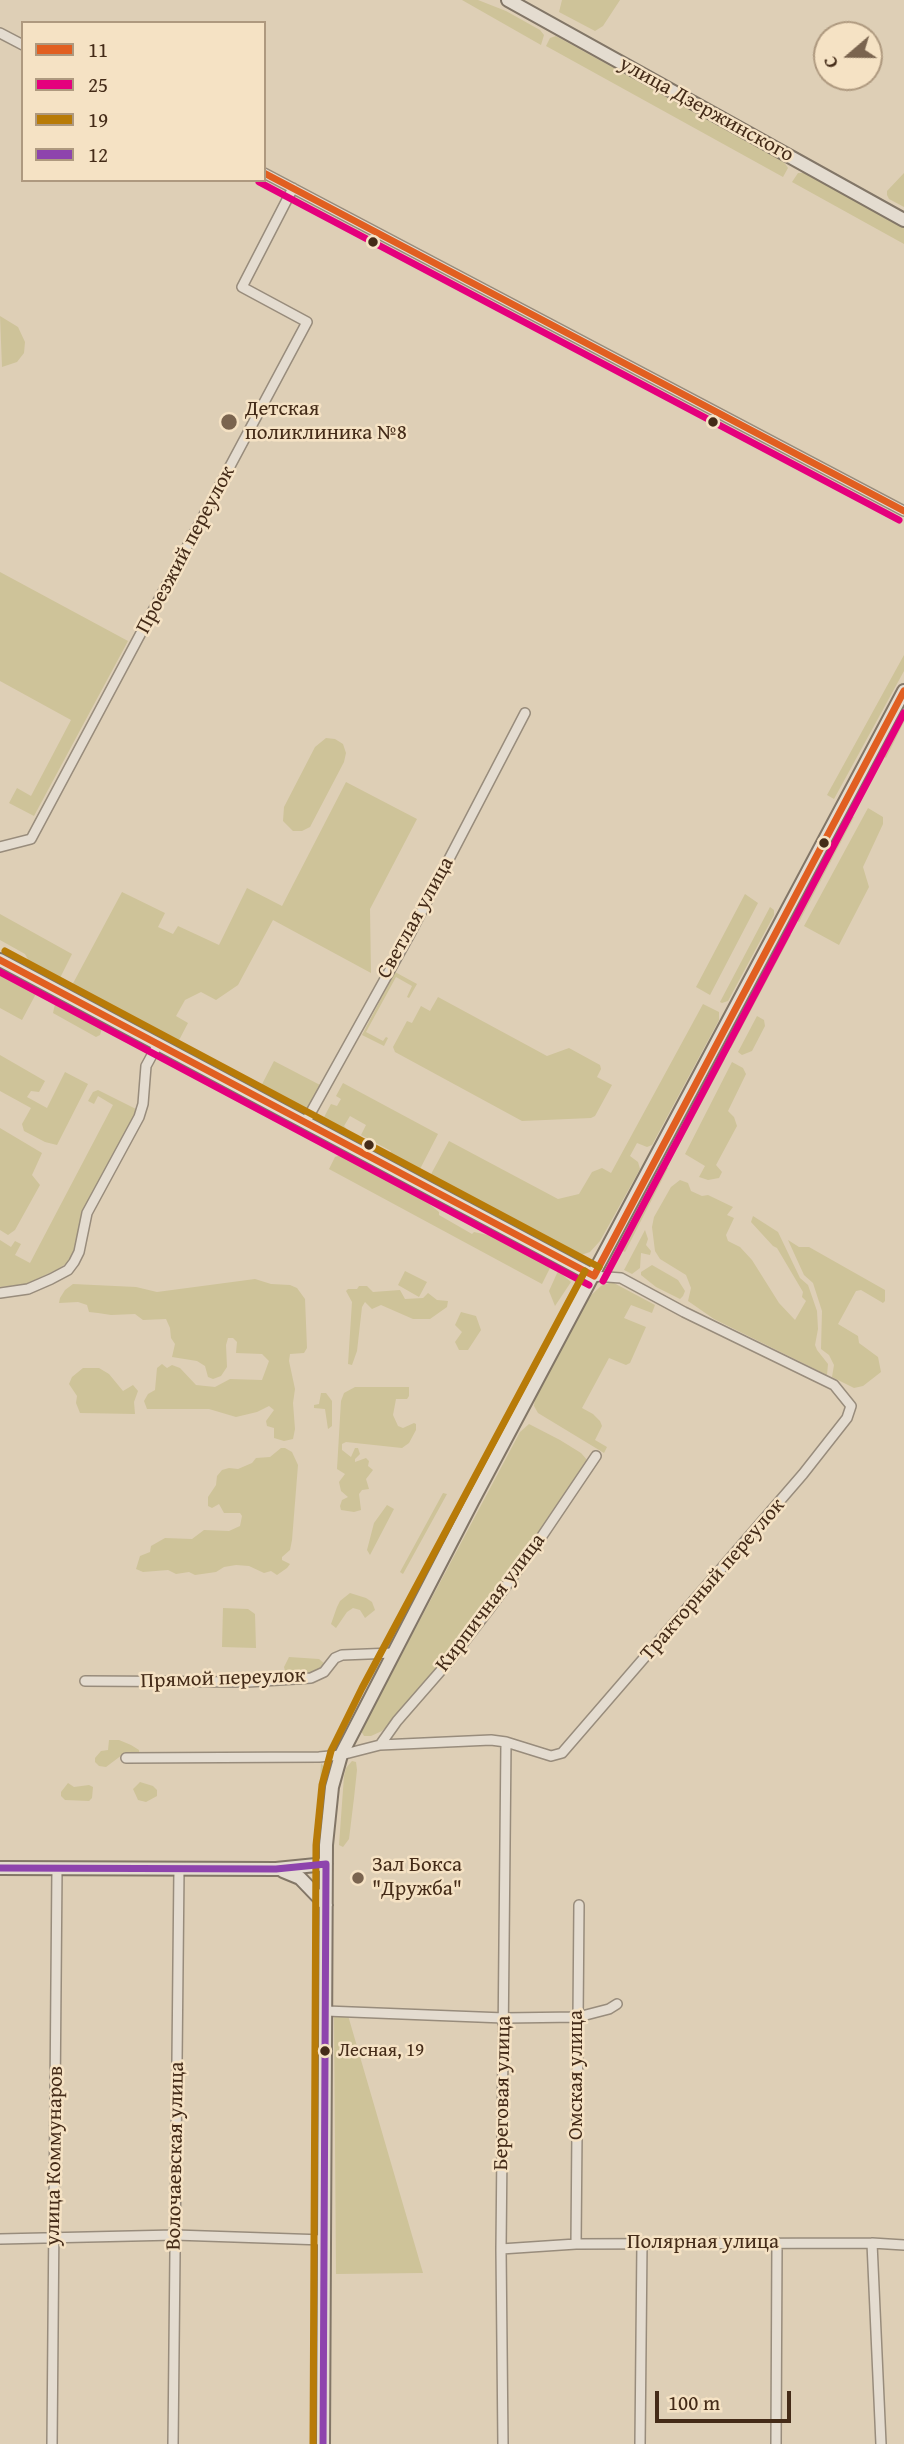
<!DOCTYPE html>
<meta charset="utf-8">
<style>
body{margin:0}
#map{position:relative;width:904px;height:2444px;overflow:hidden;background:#decfb6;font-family:"Gentium Book Plus",serif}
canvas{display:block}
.legend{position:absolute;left:21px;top:21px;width:245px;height:161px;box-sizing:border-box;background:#f5e2c4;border:2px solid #ae997f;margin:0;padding:9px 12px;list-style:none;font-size:21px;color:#442b18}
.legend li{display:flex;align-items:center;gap:14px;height:35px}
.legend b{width:35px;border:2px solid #ae997f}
.north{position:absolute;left:813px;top:21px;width:70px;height:70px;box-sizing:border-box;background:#f5e2c4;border:2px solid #ae997f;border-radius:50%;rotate:250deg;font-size:19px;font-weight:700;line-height:28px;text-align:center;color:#442b18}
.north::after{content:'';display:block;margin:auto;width:24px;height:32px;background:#7a644f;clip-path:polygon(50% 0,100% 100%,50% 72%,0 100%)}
.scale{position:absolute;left:655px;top:2391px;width:136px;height:32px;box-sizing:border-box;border:4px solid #442b18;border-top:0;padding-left:9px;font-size:21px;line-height:24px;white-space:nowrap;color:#442b18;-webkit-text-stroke:5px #f5e2c4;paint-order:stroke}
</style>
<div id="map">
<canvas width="904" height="2444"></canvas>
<ul class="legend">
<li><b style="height:9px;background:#e15f21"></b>11</li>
<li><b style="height:9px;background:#e5007d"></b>25</li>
<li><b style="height:9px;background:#b87b08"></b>19</li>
<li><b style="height:9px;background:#8e44ad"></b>12</li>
</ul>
<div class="north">С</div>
<div class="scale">100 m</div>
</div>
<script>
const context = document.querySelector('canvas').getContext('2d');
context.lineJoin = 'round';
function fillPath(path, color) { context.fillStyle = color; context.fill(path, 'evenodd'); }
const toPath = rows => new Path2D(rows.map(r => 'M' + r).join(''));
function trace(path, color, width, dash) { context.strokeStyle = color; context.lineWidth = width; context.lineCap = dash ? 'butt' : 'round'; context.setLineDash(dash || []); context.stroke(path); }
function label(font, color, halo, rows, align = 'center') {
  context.font = font + ' "Gentium Book Plus",serif'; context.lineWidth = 5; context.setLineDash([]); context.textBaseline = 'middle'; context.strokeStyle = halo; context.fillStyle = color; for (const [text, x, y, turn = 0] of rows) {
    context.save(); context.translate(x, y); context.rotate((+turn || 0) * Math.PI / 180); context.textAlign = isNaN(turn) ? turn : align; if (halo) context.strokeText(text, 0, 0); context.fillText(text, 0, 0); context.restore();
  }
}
fillPath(toPath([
 [462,0,478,0,506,11,540,30,544,35,541,45],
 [562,0,620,0,603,26,595,31,559,12],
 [556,36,784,162,788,168,783,177,546,46,550,38],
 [798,173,805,173,904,228,904,244,792,182],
 [904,173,904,207,889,199,887,195,887,191],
 [0,316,18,327,25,342,24,353,17,362,2,367],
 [0,572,128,641,34,816,9,803,17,788,31,796,71,720,0,681],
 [904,655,904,671,834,799,827,795],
 [902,717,904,722,886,758,883,756,885,738,896,718],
 [326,738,335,739,343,744,346,753,344,762,310,827,302,831,293,831,283,821,284,807,315,747],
 [346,782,417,819,370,909,371,973,273,920,238,985,216,1000,201,992,185,1000,176,1016,188,1023,176,1046,70,989,122,892,165,913,158,927,173,934,178,926,219,945,247,888,282,906],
 [868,808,883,817,883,824,863,867,869,887,839,945,804,926],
 [846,813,854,817,799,922,796,920,794,913],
 [745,894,758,903,710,995,696,987],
 [770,907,774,910,774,915,728,1001,722,1003,720,1002],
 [0,914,72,954,59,980,31,965,25,954,0,940],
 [784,931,791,935,731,1048,725,1044],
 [0,970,38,990,22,1020,0,1008],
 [395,972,417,984,409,998,407,997,412,986,396,977,366,1032,383,1041,386,1037,388,1038,384,1046,362,1035],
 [438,997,547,1056,569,1048,600,1065,601,1069,597,1077,612,1085,595,1116,591,1118,522,1121,395,1052,393,1047,407,1021,412,1023,421,1006,430,1011],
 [59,1001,103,1025,100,1035,96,1037,53,1013,55,1004],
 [703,1004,719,1012,719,1020,652,1145,647,1147,637,1143,630,1156,638,1162,640,1169,600,1241,590,1252,581,1255,572,1254,430,1176,449,1141,558,1199,579,1194,592,1172,602,1168,611,1173],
 [757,1016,764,1020,765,1026,752,1051,742,1055,738,1052],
 [0,1055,45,1081,39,1092,31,1091,27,1097,47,1108,65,1072,88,1084,57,1145,45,1142,24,1131,22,1124,31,1108,0,1091],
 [718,1056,725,1059,678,1147,671,1143],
 [274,1061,322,1086,307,1115,259,1090],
 [732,1062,743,1068,746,1074,728,1111,734,1117,737,1126,716,1165,722,1172,719,1178,708,1180,699,1177,705,1166,685,1154],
 [343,1083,438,1134,419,1171,389,1155,391,1151,361,1135,366,1125,350,1116,344,1126,347,1129,346,1132,323,1119,331,1104,337,1106,341,1099,336,1096],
 [98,1090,136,1109,136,1114,82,1213,76,1248,67,1263,58,1269,26,1284,0,1287,0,1240,11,1247,15,1241,21,1244,15,1255,30,1263,113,1105,98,1096,94,1104,88,1101,93,1092],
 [0,1128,42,1153,32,1175,40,1185,15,1230,8,1235,0,1230],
 [341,1155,421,1197,439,1212,439,1215,472,1234,474,1232,497,1237,551,1266,542,1284,329,1169,335,1157],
 [664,1166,668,1168,625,1252,618,1249,658,1170],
 [680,1180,688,1183,691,1191,702,1196,708,1195,733,1207,727,1215,734,1218,726,1235,728,1241,740,1247,752,1260,779,1303,795,1320,806,1301,802,1297,803,1292,777,1248,773,1246,751,1222,753,1216,778,1232,800,1278,808,1285,817,1311,818,1329,815,1345,817,1350,828,1364,827,1375,714,1319,688,1301,691,1288,686,1275,660,1259,655,1251,652,1227,654,1217,671,1187],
 [645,1230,648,1239,646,1245,651,1251,650,1255,641,1253,640,1268,632,1274,624,1270],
 [788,1240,799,1247,809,1247,885,1290,885,1301,883,1303,861,1290,856,1291,838,1324,858,1336,859,1343,878,1357,881,1372,863,1386,854,1388,832,1377,834,1365,829,1355,821,1349,822,1311,813,1283,804,1275],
 [652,1265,678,1280,685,1291,683,1296,680,1299,656,1287,641,1275,641,1272],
 [405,1271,427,1282,419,1297,398,1285],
 [558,1271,571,1282,555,1306,549,1291],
 [255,1279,271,1284,290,1285,297,1288,305,1299,307,1348,304,1353,290,1354,289,1361,295,1389,293,1403,295,1429,293,1439,284,1441,274,1438,274,1428,267,1426,266,1421,274,1410,269,1406,257,1412,236,1417,209,1409,147,1409,144,1401,148,1394,155,1390,157,1368,162,1364,167,1368,172,1365,180,1368,196,1385,215,1387,230,1379,262,1380,269,1361,262,1354,236,1353,237,1342,233,1338,228,1338,226,1345,227,1367,221,1376,213,1379,208,1377,205,1366,197,1361,172,1357,175,1344,171,1338,170,1328,166,1319,143,1320,135,1314,111,1315,98,1313,89,1312,87,1305,78,1302,59,1303,60,1298,65,1290,73,1284,136,1287,157,1292],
 [612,1282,655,1305,652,1313,631,1305,624,1318,646,1327,630,1363,626,1365,609,1358,582,1408,593,1414,600,1421,602,1426,595,1440,607,1447,604,1453,538,1413,534,1406,535,1398,588,1298,601,1286],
 [574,1285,576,1290,574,1301,472,1490,465,1490],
 [359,1286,367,1286,373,1292,400,1290,405,1299,423,1298,428,1293,437,1300,448,1301,447,1307,430,1319,413,1319,381,1305,372,1309,365,1302,362,1307,357,1351,352,1365,348,1364,352,1302,346,1291,348,1289,357,1289],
 [461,1312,476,1316,481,1330,468,1350,459,1350,455,1342,462,1332,455,1325],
 [83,1368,99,1368,109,1374,123,1391,133,1385,138,1391,134,1402,135,1414,80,1413,76,1403,77,1396,69,1384,72,1377],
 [355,1387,409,1387,409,1396,407,1399,396,1399,393,1415,398,1426,403,1428,414,1423,416,1424,416,1430,409,1443,402,1448,346,1442,342,1444,342,1450,351,1457,355,1448,358,1448,360,1454,355,1459,355,1462,366,1458,369,1461,368,1466,373,1470,366,1479,369,1489,362,1490,359,1494,361,1510,354,1512,341,1510,340,1506,342,1500,348,1497,341,1491,339,1482,345,1474,337,1469,341,1401,344,1393],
 [321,1393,326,1393,332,1401,332,1426,328,1429,325,1409,314,1408,314,1405,319,1404],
 [529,1424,560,1440,581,1453,588,1461,506,1578,432,1677,382,1731,371,1736,364,1736,361,1731,520,1432],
 [281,1448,285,1448,292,1452,298,1465,292,1540,290,1550,282,1557,282,1560,290,1564,287,1568,277,1575,271,1571,264,1573,249,1566,236,1565,224,1567,216,1572,195,1575,189,1572,176,1574,168,1570,143,1572,136,1569,140,1556,150,1552,151,1546,165,1538,192,1539,204,1530,229,1531,240,1526,242,1516,240,1513,224,1513,219,1504,212,1508,208,1506,208,1497,216,1485,217,1476,222,1470,229,1468,238,1469,252,1463,256,1458,270,1457],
 [443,1493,447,1494,403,1574,400,1572],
 [460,1502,463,1508,424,1582,416,1582,433,1551,441,1546,441,1536],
 [387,1505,394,1509,370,1555,367,1550,374,1523],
 [350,1593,366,1598,372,1602,375,1610,365,1618,360,1610,353,1608,347,1612,336,1628,331,1624,337,1607,340,1601],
 [409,1595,415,1598,391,1644,381,1650],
 [223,1608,248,1609,255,1614,256,1648,222,1647],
 [289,1657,319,1659,325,1664,322,1669,314,1673,286,1675,284,1667],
 [376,1660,379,1661,379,1667,347,1717,347,1724,341,1740,335,1747,327,1750],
 [109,1740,119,1740,131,1745,139,1750,139,1753,122,1755,106,1767,99,1766,95,1762,95,1758,101,1751,108,1750],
 [352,1761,356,1762,357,1770,354,1798,349,1839,343,1847,339,1845,344,1776,346,1768],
 [321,1763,326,1770,322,1840,316,1840],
 [140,1782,153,1786,157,1790,157,1796,146,1802,138,1800,133,1789],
 [68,1783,74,1787,89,1785,93,1787,92,1798,89,1801,65,1800,61,1796,61,1792],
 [334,2012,347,2012,423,2273,336,2274]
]), '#cec399');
const street = toPath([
 [0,33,23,45],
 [264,173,904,511],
 [0,847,31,839,307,322,242,287,293,188],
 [305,1123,410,934,525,713],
 [0,1293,28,1289,51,1279,68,1270,74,1262,79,1252,87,1213,139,1117,143,1104,146,1066,158,1044],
 [85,1681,248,1682,311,1678,324,1672,335,1658,342,1655,393,1653],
 [380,1745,397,1721,451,1659,490,1608,534,1548,596,1456],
 [126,1758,319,1757,341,1755,380,1745,491,1740,506,1742,551,1756,562,1753,803,1474,847,1418,851,1406,834,1385,684,1312,621,1278,594,1276],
 [326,2011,504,2018,578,2017,609,2009,617,2004],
 [0,2239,175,2235,324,2240],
 [872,2243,881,2444],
 [576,2244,579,1905],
 [501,2249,576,2244,872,2243,904,2245],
 [52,2444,57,1868],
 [173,2444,179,1869],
 [503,2444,501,2249,506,1742],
 [640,2444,642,2243],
 [776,2444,777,2243]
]);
const secondary = toPath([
 [508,0,904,220],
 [0,960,594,1276],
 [0,1868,276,1869,326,1864],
 [283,1871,300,1878,326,1905],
 [323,2444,326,1845,332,1787,341,1755,473,1500,904,691]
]);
trace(street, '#988c7c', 12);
trace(secondary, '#827667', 16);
trace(street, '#e4dcd0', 9);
trace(secondary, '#e4dcd0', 12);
trace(toPath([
 [264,173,904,511],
 [0,960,594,1276],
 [594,1276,904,691]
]), '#e15f21', 7);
trace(toPath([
 [259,182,899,520],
 [0,972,589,1285],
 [603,1281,904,713]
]), '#e5007d', 7);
trace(toPath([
 [5,951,599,1267],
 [313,2444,316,1845,322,1785,331,1751,362,1688,585,1271]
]), '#b87b08', 7);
trace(toPath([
 [0,1868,276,1869,326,1864,323,2444]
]), '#8e44ad', 7);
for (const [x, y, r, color] of [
 [373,242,6,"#442b18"],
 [229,422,9,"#7a644f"],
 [713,422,6,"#442b18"],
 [824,843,6,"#442b18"],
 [369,1145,6,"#442b18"],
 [358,1878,7,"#7a644f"],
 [325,2051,6,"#442b18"]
]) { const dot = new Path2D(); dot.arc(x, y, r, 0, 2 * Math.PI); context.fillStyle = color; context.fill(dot); trace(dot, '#f5e2c4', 2.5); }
label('19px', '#442b18', '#f5e2c4', [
 ["Лесная, 19",338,2051]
], 'left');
label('21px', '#442b18', '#f5e2c4', [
 ["улица Дзержинского",706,110,29],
 ["Проезжий переулок",186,550,-62],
 ["Светлая улица",416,918,-61],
 ["Тракторный переулок",713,1580,-49],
 ["Кирпичная улица",491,1603,-53],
 ["Прямой переулок",223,1679,-2],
 ["Омская улица",577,2075,-90],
 ["Береговая улица",503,2093,-89],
 ["улица Коммунаров",55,2156,-89],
 ["Волочаевская улица",176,2156,-89],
 ["Полярная улица",703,2243]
]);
label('21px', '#442b18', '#f5e2c4', [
 ["Детская",245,410],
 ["поликлиника №8",245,434],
 ["Зал Бокса",372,1866],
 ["\"Дружба\"",372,1890]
], 'left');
</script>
